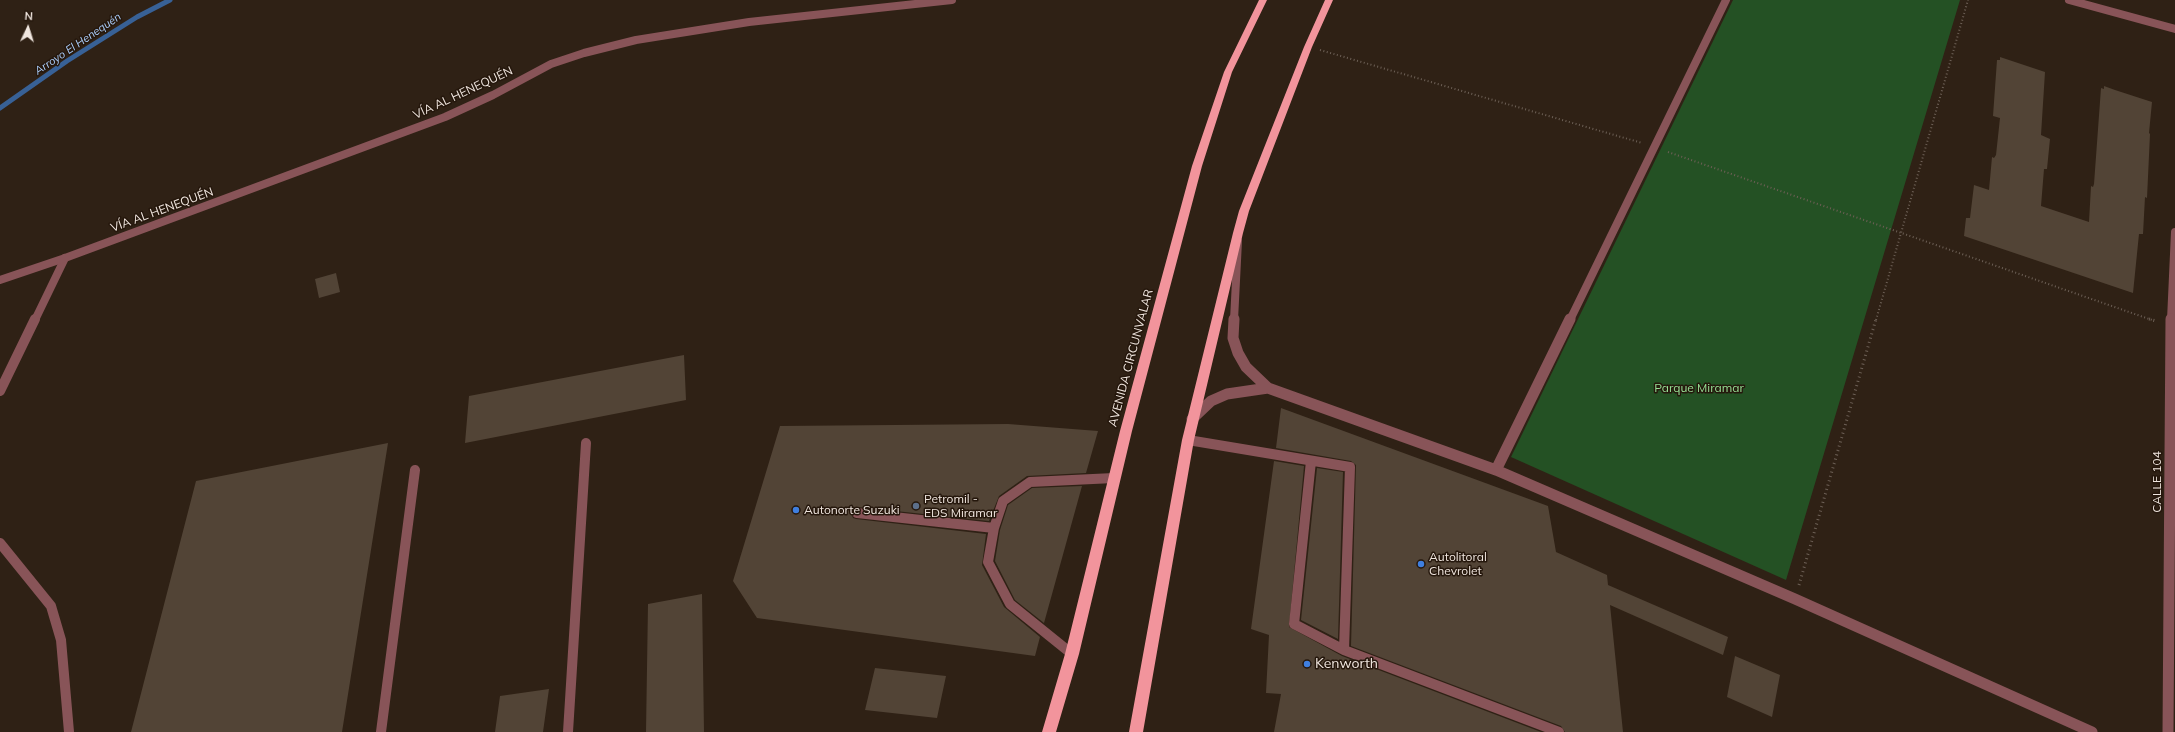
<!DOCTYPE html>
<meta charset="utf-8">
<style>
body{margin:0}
#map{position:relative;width:2175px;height:732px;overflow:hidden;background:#2f2115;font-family:Mulish,sans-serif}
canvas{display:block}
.north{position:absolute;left:8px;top:8px;width:40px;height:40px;-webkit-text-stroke:3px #25170c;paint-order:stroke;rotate:4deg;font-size:11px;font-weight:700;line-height:16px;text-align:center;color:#f0e6df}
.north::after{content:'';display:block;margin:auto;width:14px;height:18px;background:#f0e6df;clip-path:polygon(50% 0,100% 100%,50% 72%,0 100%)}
</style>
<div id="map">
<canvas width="2175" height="732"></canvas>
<div class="north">N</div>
</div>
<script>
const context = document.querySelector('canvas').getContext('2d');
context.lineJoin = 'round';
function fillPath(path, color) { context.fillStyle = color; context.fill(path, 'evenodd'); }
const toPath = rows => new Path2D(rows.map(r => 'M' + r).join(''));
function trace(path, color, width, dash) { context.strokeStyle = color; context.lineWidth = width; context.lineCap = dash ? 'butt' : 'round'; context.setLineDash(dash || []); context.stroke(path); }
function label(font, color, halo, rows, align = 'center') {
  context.font = font + ' Mulish,sans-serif'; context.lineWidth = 3; context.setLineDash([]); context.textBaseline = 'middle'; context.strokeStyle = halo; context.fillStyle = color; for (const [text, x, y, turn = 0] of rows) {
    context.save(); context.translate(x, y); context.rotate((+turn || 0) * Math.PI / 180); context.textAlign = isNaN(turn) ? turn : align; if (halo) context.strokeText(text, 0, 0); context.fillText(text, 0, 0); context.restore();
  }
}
fillPath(toPath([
 [1733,0,1960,0,1786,580,1511,457]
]), '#245124');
trace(toPath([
 [0,108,67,61,137,17,170,0]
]), '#386196', 5);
fillPath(toPath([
 [2000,57,2045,72,2041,135,2050,139,2047,169,2044,169,2041,206,2089,222,2091,186,2093,187,2094,184,2101,88,2104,89,2104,86,2115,90,2152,102,2149,133,2150,134,2147,198,2145,197,2143,234,2139,234,2133,293,1964,236,1966,218,1970,218,1974,185,1989,190,1992,157,1994,158,1996,155,2000,118,1993,116,1997,60,2000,60],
 [336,273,340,292,319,298,315,279],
 [684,355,686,400,465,443,469,396],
 [1281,408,1548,506,1556,552,1607,575,1608,585,1728,637,1723,655,1610,605,1623,732,1565,732,1561,726,1351,646,1356,465,1351,461,1276,448],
 [1008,424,1098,431,1086,473,1027,476,999,496,989,521,858,507,852,509,851,513,853,518,856,519,986,534,982,565,1004,607,1040,637,1035,656,757,618,733,581,780,426],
 [388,443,342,732,131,732,196,481],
 [1274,461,1304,466,1289,627,1342,656,1541,732,1274,732,1281,694,1266,693,1269,635,1251,629],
 [1317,468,1343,472,1338,639,1301,620],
 [1082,486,1044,623,1015,600,995,561,1000,530,1008,505,1032,488],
 [702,594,704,732,646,732,648,604],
 [1735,656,1780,675,1772,717,1727,697],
 [875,668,946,676,937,718,865,710],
 [549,689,543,732,495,732,500,696]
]), '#524436');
trace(toPath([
 [1320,50,1642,143],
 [1668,152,2152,320],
 [1876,320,1968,0]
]), '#6d6056', 2, [1, 2.5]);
trace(toPath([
 [2149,319,2156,321],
 [1799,585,1876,319]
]), '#6d6056', 3, [1, 3.5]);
trace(toPath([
 [35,320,65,258]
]), '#885458', 8);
trace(toPath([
 [0,391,35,319],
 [1188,440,1350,467,1344,650,1294,624,1311,461],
 [857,513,994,528],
 [0,543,51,606,61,640,69,732],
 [1344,650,1559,732],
 [1072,654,1010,604,988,562,994,528,1003,501,1030,482,1114,478],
 [381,732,415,470],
 [568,732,586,443]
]), '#885458', 10);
trace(toPath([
 [2069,0,2175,29],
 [0,280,65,258,445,117,493,95,551,64,584,53,636,40,749,22,952,0],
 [1234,320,1238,241],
 [1570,320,1726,0],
 [2171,320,2175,232]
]), '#885458', 8);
trace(toPath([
 [1234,319,1233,338,1238,353,1246,367,1268,388,1496,470,1795,599,2092,732],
 [1192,419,1211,401,1227,394,1268,388],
 [1496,470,1570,319],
 [2168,732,2171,319]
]), '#885458', 11);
fillPath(toPath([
 [1259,0,1267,0,1232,72,1202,166,1132,431,1079,654,1056,732,1042,732,1065,654,1120,431,1192,166,1224,72,1259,0],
 [1325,0,1333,0,1312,47,1249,211,1243,233,1194,440,1143,732,1129,732,1182,440,1233,233,1239,211,1304,47,1325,0]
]), '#f2949c');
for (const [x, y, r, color] of [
 [916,506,4,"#5c6f8a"],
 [796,510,4,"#3f7fe0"],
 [1421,564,4,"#3f7fe0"],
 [1307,664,4,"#3f7fe0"]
]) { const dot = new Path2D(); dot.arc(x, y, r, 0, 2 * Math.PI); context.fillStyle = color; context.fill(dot); trace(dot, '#25170c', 1.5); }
label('italic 11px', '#acd0fe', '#25170c', [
 ["Arroyo El Henequén",78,44,-34]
]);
label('12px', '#f0e6df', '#25170c', [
 ["VÍA AL HENEQUÉN",463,93,-25],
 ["VÍA AL HENEQUÉN",162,210,-20],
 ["AVENIDA CIRCUNVALAR",1131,358,-75],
 ["CALLE 104",2157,482,-90]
]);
label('12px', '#97e196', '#25170c', [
 ["Parque Miramar",1699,388]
]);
label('12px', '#f0e6df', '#25170c', [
 ["Petromil -",924,499],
 ["EDS Miramar",924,513],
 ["Autonorte Suzuki",804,510],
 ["Autolitoral",1429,557],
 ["Chevrolet",1429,571]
], 'left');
label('14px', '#f0e6df', '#25170c', [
 ["Kenworth",1315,664]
], 'left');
</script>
